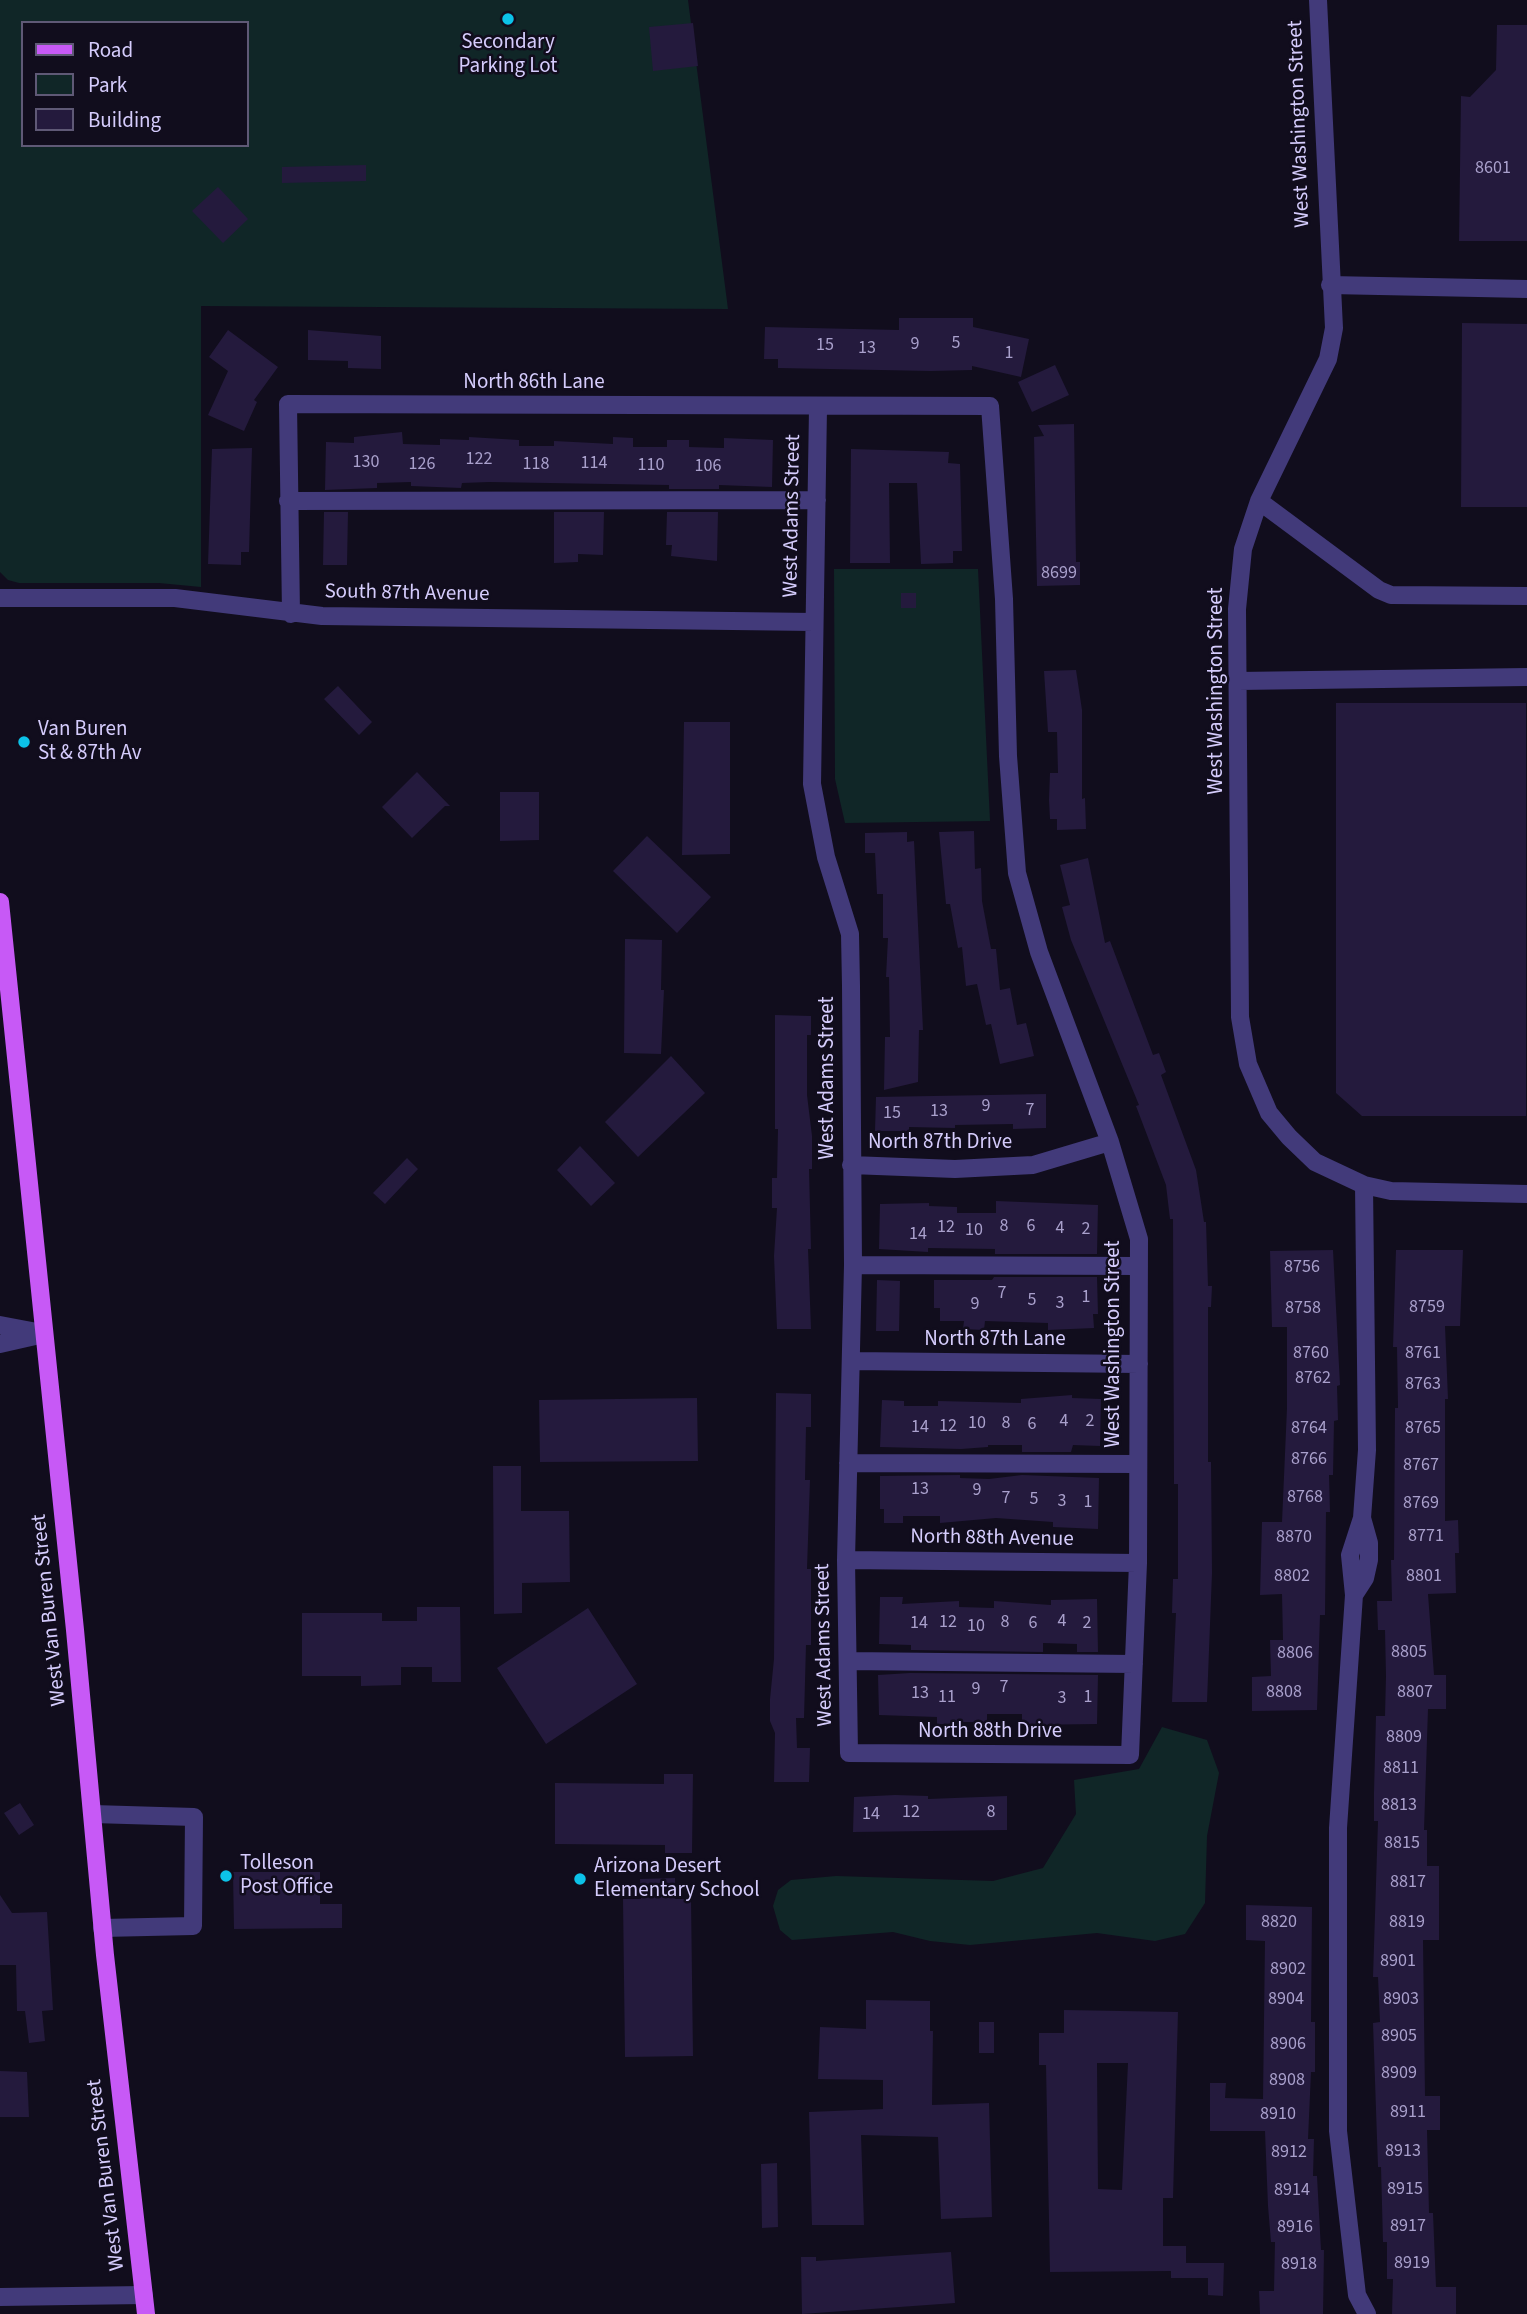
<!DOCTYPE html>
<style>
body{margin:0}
#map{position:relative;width:1527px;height:2314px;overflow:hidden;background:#110d1d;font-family:"Source Sans 3",sans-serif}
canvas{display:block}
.legend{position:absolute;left:21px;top:21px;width:228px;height:126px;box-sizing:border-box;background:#110d1d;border:2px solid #5f5976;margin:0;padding:9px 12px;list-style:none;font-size:21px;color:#d5ccfc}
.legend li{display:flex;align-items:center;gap:14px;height:35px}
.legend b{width:35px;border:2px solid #5f5976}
</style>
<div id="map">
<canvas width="1527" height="2314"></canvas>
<ul class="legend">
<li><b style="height:9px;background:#c759f6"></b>Road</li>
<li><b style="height:19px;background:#102627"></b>Park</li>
<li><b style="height:19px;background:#241a3d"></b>Building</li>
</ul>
</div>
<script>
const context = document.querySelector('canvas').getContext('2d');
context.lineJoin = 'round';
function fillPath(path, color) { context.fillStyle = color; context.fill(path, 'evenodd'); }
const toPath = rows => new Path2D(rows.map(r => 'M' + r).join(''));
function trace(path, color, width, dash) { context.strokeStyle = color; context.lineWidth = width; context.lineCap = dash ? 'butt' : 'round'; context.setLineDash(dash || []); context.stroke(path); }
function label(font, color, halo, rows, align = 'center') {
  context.font = font + ' "Source Sans 3",sans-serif'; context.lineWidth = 5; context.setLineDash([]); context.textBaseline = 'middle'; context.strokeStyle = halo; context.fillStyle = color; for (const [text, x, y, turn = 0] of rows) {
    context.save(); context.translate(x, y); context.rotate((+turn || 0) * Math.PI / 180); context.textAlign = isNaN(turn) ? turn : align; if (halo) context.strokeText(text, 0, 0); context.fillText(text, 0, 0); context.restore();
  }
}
fillPath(toPath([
 [0,0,688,0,728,309,201,306,201,587,159,583,19,583,8,580,0,572],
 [23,23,247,23,247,145,23,145],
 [834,569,978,569,990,821,845,823,835,779],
 [1162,1727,1207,1740,1219,1773,1207,1836,1205,1903,1185,1934,1155,1941,1097,1933,970,1945,930,1941,893,1932,792,1940,780,1930,773,1906,778,1890,791,1880,836,1876,993,1881,1043,1868,1076,1814,1074,1780,1139,1769]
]), '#102627');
fillPath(toPath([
 [693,23,698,66,653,71,649,27],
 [1497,25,1527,25,1527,241,1459,241,1461,96,1470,97,1496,70],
 [366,165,366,181,282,183,282,167],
 [218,187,248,219,223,243,192,211],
 [899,318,973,318,973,327,1029,339,1021,377,972,366,972,370,931,371,778,368,778,359,764,359,765,327,899,330],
 [1462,323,1527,324,1527,507,1461,507],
 [228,330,278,367,254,400,257,402,244,431,208,415,228,371,209,357],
 [308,330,381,336,381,369,348,368,348,361,308,360],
 [1055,365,1069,395,1032,412,1018,382],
 [1074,424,1076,562,1080,562,1080,585,1037,586,1034,437,1044,436,1038,425],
 [402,432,403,444,440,445,440,439,469,440,469,437,519,440,519,446,554,446,554,441,613,444,613,437,633,438,633,447,667,447,667,440,689,440,689,447,724,448,724,438,773,440,772,487,719,485,719,489,669,489,669,485,489,482,462,483,461,488,411,486,411,482,377,483,377,488,325,490,326,442,354,443,354,437],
 [252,448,249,552,241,552,241,565,208,564,212,449],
 [851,449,949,452,948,463,960,464,962,551,953,551,953,563,921,564,917,483,889,483,890,563,850,563],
 [324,512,348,512,347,565,323,565],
 [554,512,604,512,603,555,578,554,578,562,554,563],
 [667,512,718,512,717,561,671,556,672,545,666,545],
 [901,593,916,593,916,608,901,608],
 [1076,670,1082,710,1082,799,1085,798,1086,829,1057,830,1057,819,1050,819,1049,800,1050,773,1058,773,1057,732,1048,732,1044,671],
 [338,686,372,722,359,735,324,699],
 [1336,703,1526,703,1526,1116,1362,1116,1336,1093],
 [684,722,730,722,730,854,682,855],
 [417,772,450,806,445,806,412,838,382,807],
 [500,792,539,792,539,840,500,841],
 [974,831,975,869,981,868,982,901,991,949,996,949,1000,990,1010,988,1017,1025,1026,1023,1034,1056,1000,1064,991,1024,986,1025,977,984,966,986,962,947,958,948,950,904,946,904,939,832],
 [907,832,907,842,914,841,923,1030,919,1030,918,1082,884,1090,885,1037,890,1037,889,977,886,977,888,938,883,938,883,894,877,894,875,853,865,853,865,833],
 [647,836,711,897,677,933,613,871],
 [1088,858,1105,943,1110,941,1153,1055,1159,1053,1166,1072,1161,1075,1196,1170,1204,1222,1206,1222,1208,1286,1212,1286,1211,1307,1208,1307,1208,1462,1211,1462,1212,1573,1207,1702,1172,1702,1176,1613,1172,1613,1173,1579,1178,1579,1178,1484,1174,1484,1173,1219,1170,1219,1166,1185,1136,1106,1139,1105,1071,940,1062,907,1070,905,1060,865],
 [625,939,662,940,661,990,664,990,661,1054,624,1053],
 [775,1015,811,1016,811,1035,807,1035,807,1095,812,1136,812,1169,809,1169,811,1249,808,1249,811,1329,777,1329,774,1256,777,1208,772,1208,772,1178,777,1178,778,1129,775,1129],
 [671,1056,705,1093,638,1157,605,1122],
 [1046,1094,1046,1128,1013,1129,1013,1124,955,1125,955,1128,909,1127,909,1131,875,1131,876,1097],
 [580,1146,615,1183,591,1206,557,1170],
 [407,1158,418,1169,385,1204,373,1193],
 [996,1201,1098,1205,1097,1254,995,1254,995,1249,928,1248,928,1252,879,1249,880,1204,929,1203,929,1206,957,1207,957,1213,996,1213],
 [1333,1250,1340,1385,1337,1386,1338,1420,1334,1421,1333,1475,1329,1475,1330,1512,1326,1512,1325,1615,1320,1615,1317,1710,1252,1711,1252,1677,1271,1676,1270,1640,1283,1640,1282,1594,1260,1595,1262,1522,1282,1522,1287,1408,1287,1327,1272,1327,1270,1251],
 [1396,1250,1463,1250,1460,1326,1445,1326,1448,1399,1445,1399,1445,1521,1458,1520,1459,1553,1455,1553,1456,1593,1428,1594,1434,1675,1446,1675,1446,1709,1428,1709,1424,1830,1427,1830,1427,1866,1439,1866,1439,1940,1423,1940,1425,2096,1440,2096,1440,2130,1427,2130,1429,2213,1433,2213,1436,2287,1456,2287,1456,2314,1392,2314,1393,2279,1387,2279,1387,2242,1383,2242,1381,2167,1378,2167,1373,2023,1380,2022,1378,1977,1373,1977,1378,1821,1374,1821,1374,1792,1376,1716,1385,1716,1386,1676,1385,1630,1378,1630,1377,1601,1392,1601,1391,1560,1394,1560,1395,1408,1398,1408,1397,1347,1393,1347],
 [994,1277,1097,1277,1098,1314,1093,1314,1094,1328,1048,1330,1048,1323,985,1321,984,1330,963,1329,964,1321,940,1321,940,1308,934,1308,934,1280,992,1280],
 [877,1280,900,1281,899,1331,876,1331],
 [776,1393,811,1394,811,1427,806,1427,805,1480,810,1480,807,1569,811,1569,811,1645,806,1645,804,1718,796,1718,797,1748,810,1748,809,1782,774,1782,775,1733,770,1721,770,1699,774,1659],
 [1072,1395,1072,1398,1101,1399,1100,1446,1073,1445,1071,1452,1022,1452,1022,1445,988,1445,988,1447,961,1449,880,1447,882,1400,904,1401,904,1406,938,1406,938,1401,1021,1403,1021,1399],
 [697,1398,698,1461,540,1462,539,1400],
 [493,1466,521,1466,521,1511,569,1511,570,1582,522,1583,522,1613,494,1614],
 [960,1475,960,1478,989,1479,1022,1475,1099,1478,1098,1529,1053,1527,1053,1522,996,1518,940,1523,940,1516,903,1516,903,1523,884,1523,884,1509,880,1509,880,1476],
 [880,1597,903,1597,902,1604,959,1601,959,1607,994,1608,994,1601,1051,1605,1051,1600,1097,1599,1098,1652,1077,1652,1077,1644,1043,1643,1043,1652,911,1650,911,1645,879,1644],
 [417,1607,460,1607,461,1682,432,1682,432,1667,401,1667,401,1685,361,1686,361,1676,302,1676,302,1613,382,1613,382,1621,417,1621],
 [588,1608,637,1684,546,1744,497,1668],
 [910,1673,1098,1675,1097,1724,1022,1725,1022,1714,987,1714,987,1722,956,1722,956,1724,937,1724,937,1717,879,1715,878,1675],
 [664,1774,693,1774,692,1853,665,1853,665,1845,555,1844,555,1783,664,1784],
 [895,1795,928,1796,928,1799,1007,1796,1007,1830,853,1832,854,1797],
 [20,1803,34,1825,19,1835,4,1813],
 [233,1872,320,1872,320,1904,342,1904,342,1928,234,1929],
 [675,1878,675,1899,691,1899,693,2056,625,2057,623,1899,641,1899,640,1879],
 [0,1895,12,1913,47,1912,53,2010,42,2011,45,2041,29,2043,25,2011,17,2011,16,1965,0,1965],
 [1246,1905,1312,1907,1311,2022,1315,2022,1315,2072,1311,2072,1308,2139,1314,2139,1313,2176,1317,2176,1321,2250,1324,2250,1323,2314,1260,2314,1259,2291,1274,2291,1275,2242,1271,2242,1268,2206,1265,2131,1210,2131,1210,2083,1226,2083,1225,2098,1263,2099,1265,1941,1246,1940],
 [866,2000,930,2001,930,2031,933,2031,932,2105,989,2103,992,2217,941,2219,938,2137,861,2135,864,2225,812,2225,809,2112,883,2109,883,2080,818,2079,820,2027,866,2029],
 [1064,2010,1178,2012,1173,2198,1163,2198,1163,2246,1186,2246,1186,2263,1224,2263,1223,2296,1208,2295,1208,2278,1171,2278,1171,2271,1050,2272,1046,2065,1039,2065,1039,2033,1064,2033],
 [1097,2063,1128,2063,1122,2190,1098,2189],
 [979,2022,994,2022,994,2053,979,2053],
 [0,2071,27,2072,29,2117,0,2117],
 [777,2163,778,2227,762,2228,761,2164],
 [951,2252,955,2303,802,2314,801,2257,816,2257,816,2261]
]), '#241a3d');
trace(toPath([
 [1318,0,1334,328,1328,359,1259,501,1243,549,1237,609,1240,1017,1248,1064,1269,1113,1289,1137,1315,1162,1364,1185,1391,1191,1527,1194],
 [1330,285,1527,289],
 [288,501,817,500],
 [1259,501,1379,590,1391,595,1527,596],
 [0,598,175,598,322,616,814,622],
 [291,614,288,404,990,406,1004,599,1008,756,1017,873,1039,952,1110,1142,1139,1239,1138,1563,1130,1755,849,1753,846,1560,853,1265,851,986,850,934,826,857,812,784,818,408],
 [1238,681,1527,677],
 [851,1165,955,1169,1033,1165,1110,1142],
 [1364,1185,1367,1450,1362,1518,1350,1555,1354,1595,1338,1828,1338,2131,1357,2295,1367,2314],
 [853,1265,1139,1266],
 [0,1325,37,1332],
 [0,1344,44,1334],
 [851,1361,1139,1364],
 [848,1463,1137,1464],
 [846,1560,1138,1563],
 [1354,1595,1365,1578,1369,1560,1369,1543,1362,1518],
 [848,1661,1134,1664],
 [93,1814,194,1817,193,1926,102,1928],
 [0,2297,144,2295]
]), '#423a7a', 18);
trace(toPath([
 [0,902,75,1630,105,1955,146,2314]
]), '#c759f6', 18);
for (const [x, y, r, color] of [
 [508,19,7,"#0cc2e8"],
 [24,742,7,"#0cc2e8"],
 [226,1876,7,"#0cc2e8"],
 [580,1879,7,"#0cc2e8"]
]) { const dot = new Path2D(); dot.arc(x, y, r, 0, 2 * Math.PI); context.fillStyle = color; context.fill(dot); trace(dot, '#110d1d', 2.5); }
label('18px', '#a9a0cc', null, [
 ["8601",1493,169],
 ["5",956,344],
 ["9",915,345],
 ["15",825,346],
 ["13",867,349],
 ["1",1009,354],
 ["122",479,460],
 ["130",366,463],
 ["114",594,464],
 ["126",422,465],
 ["118",536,465],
 ["110",651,466],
 ["106",708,467],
 ["8699",1059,574],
 ["9",986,1107],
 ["7",1030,1111],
 ["13",939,1112],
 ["15",892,1114],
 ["8",1004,1227],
 ["6",1031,1227],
 ["12",946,1228],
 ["4",1060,1229],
 ["2",1086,1230],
 ["10",974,1231],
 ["14",918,1235],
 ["8756",1302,1268],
 ["7",1002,1294],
 ["1",1086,1298],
 ["5",1032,1301],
 ["3",1060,1304],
 ["9",975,1305],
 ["8759",1427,1308],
 ["8758",1303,1309],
 ["8760",1311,1354],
 ["8761",1423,1354],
 ["8762",1313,1379],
 ["8763",1423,1385],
 ["4",1064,1422],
 ["2",1090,1422],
 ["10",977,1424],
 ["8",1006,1424],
 ["6",1032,1425],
 ["12",948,1427],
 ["14",920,1428],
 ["8764",1309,1429],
 ["8765",1423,1429],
 ["8766",1309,1460],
 ["8767",1421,1466],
 ["13",920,1490],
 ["9",977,1491],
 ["8768",1305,1498],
 ["7",1006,1499],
 ["5",1034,1500],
 ["3",1062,1502],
 ["1",1088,1503],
 ["8769",1421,1504],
 ["8771",1426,1537],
 ["8870",1294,1538],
 ["8802",1292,1577],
 ["8801",1424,1577],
 ["4",1062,1622],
 ["12",948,1623],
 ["8",1005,1623],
 ["14",919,1624],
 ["6",1033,1624],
 ["2",1087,1624],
 ["10",976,1627],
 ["8805",1409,1653],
 ["8806",1295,1654],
 ["7",1004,1688],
 ["9",976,1690],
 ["8808",1284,1693],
 ["8807",1415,1693],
 ["13",920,1694],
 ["11",947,1698],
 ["1",1088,1698],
 ["3",1062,1699],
 ["8809",1404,1738],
 ["8811",1401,1769],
 ["8813",1399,1806],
 ["12",911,1813],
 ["8",991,1813],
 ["14",871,1815],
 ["8815",1402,1844],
 ["8817",1408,1883],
 ["8820",1279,1923],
 ["8819",1407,1923],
 ["8901",1398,1962],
 ["8902",1288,1970],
 ["8904",1286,2000],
 ["8903",1401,2000],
 ["8905",1399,2037],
 ["8906",1288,2045],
 ["8909",1399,2074],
 ["8908",1287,2081],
 ["8911",1408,2113],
 ["8910",1278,2115],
 ["8913",1403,2152],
 ["8912",1289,2153],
 ["8915",1405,2190],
 ["8914",1292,2191],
 ["8917",1408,2227],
 ["8916",1295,2228],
 ["8919",1412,2264],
 ["8918",1299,2265]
]);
label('21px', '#d5ccfc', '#110d1d', [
 ["Secondary",508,43,"center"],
 ["Parking Lot",508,67,"center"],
 ["Van Buren",38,730],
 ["St & 87th Av",38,754],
 ["Tolleson",240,1864],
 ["Post Office",240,1888],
 ["Arizona Desert",594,1867],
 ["Elementary School",594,1891]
], 'left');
label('21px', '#d5ccfc', '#110d1d', [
 ["West Washington Street",1300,124,-92],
 ["North 86th Lane",534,383],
 ["West Adams Street",793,516,-89],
 ["South 87th Avenue",407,594,1],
 ["West Washington Street",1217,691,-90],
 ["West Adams Street",828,1078,-90],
 ["North 87th Drive",940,1143],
 ["North 87th Lane",995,1340],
 ["West Washington Street",1114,1344,-90],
 ["North 88th Avenue",992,1539,1],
 ["West Van Buren Street",50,1610,-96],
 ["West Adams Street",825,1645,-91],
 ["North 88th Drive",990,1732],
 ["West Van Buren Street",107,2175,-97]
]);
</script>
